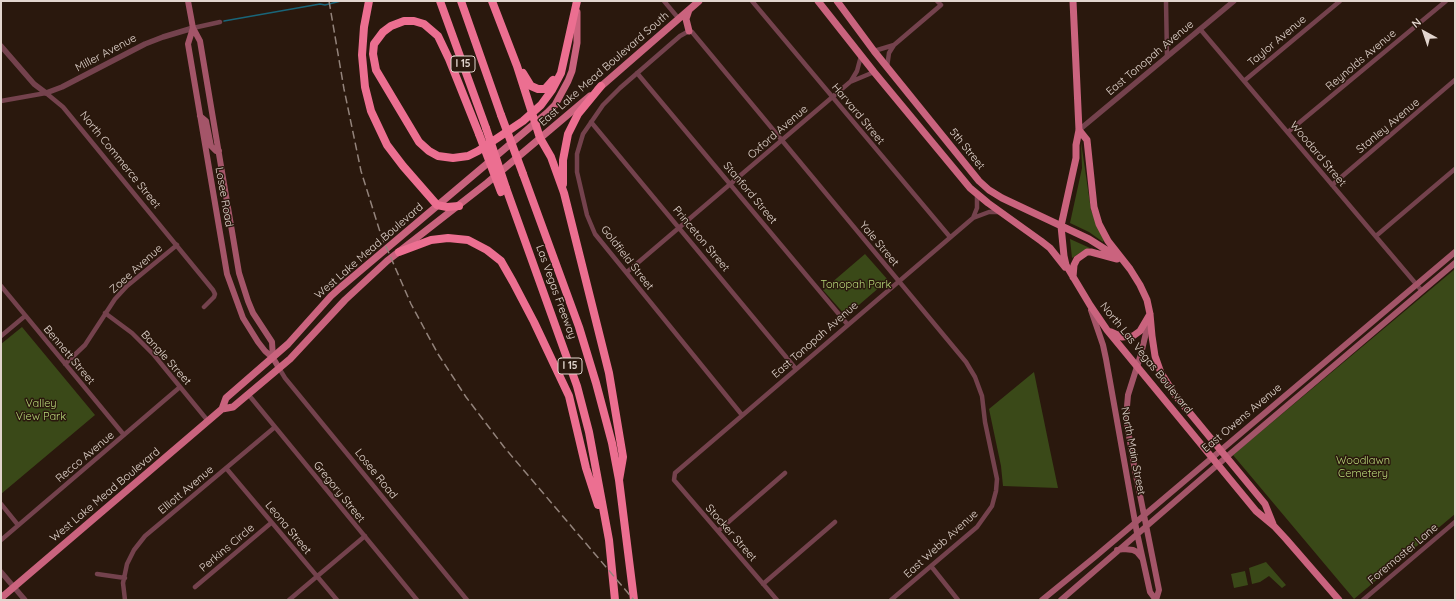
<!DOCTYPE html>
<style>
body{margin:0}
#map{position:relative;width:1456px;height:601px;overflow:hidden;background:#2a180d;font-family:Quicksand,sans-serif}
canvas{display:block}
.frame{position:absolute;inset:0;border:2px solid #e2d5ce;pointer-events:none}
.north{position:absolute;left:1404px;top:12px;width:40px;height:40px;-webkit-text-stroke:3px #2a180d;paint-order:stroke;rotate:320deg;font-size:11px;font-weight:700;line-height:16px;text-align:center;color:#e2d5ce}
.north::after{content:'';display:block;margin:auto;width:14px;height:18px;background:#e2d5ce;clip-path:polygon(50% 0,100% 100%,50% 72%,0 100%)}
</style>
<div id="map">
<canvas width="1456" height="601"></canvas>
<div class="frame"></div>
<div class="north">N</div>
</div>
<script>
const context = document.querySelector('canvas').getContext('2d');
context.lineJoin = 'round';
function fillPath(path, color) { context.fillStyle = color; context.fill(path, 'evenodd'); }
const toPath = rows => new Path2D(rows.map(r => 'M' + r).join(''));
function trace(path, color, width, dash) { context.strokeStyle = color; context.lineWidth = width; context.lineCap = dash ? 'butt' : 'round'; context.setLineDash(dash || []); context.stroke(path); }
function label(font, color, halo, rows, align = 'center') {
  context.font = font + ' Quicksand,sans-serif'; context.lineWidth = 3; context.setLineDash([]); context.textBaseline = 'middle'; context.strokeStyle = halo; context.fillStyle = color; for (const [text, x, y, turn = 0] of rows) {
    context.save(); context.translate(x, y); context.rotate((+turn || 0) * Math.PI / 180); context.textAlign = isNaN(turn) ? turn : align; if (halo) context.strokeText(text, 0, 0); context.fillText(text, 0, 0); context.restore();
  }
}
fillPath(toPath([
 [1081,142,1091,210,1104,240,1103,242,1089,232,1070,223,1082,168],
 [1070,239,1090,248,1083,251,1072,258],
 [865,254,888,280,846,316,823,290],
 [1455,269,1455,514,1354,599,1233,455],
 [22,327,95,415,1,494,1,344],
 [1034,372,1050,450,1058,488,1003,486,1001,466,989,409],
 [1266,562,1286,585,1282,588,1269,576,1260,582,1252,584,1249,568],
 [1245,571,1248,585,1234,588,1231,574]
]), '#3a4918');
trace(toPath([
 [224,21,320,4,325,5,341,1]
]), '#196579', 1.5);
trace(toPath([
 [664,1,679,19],
 [752,1,950,237],
 [1166,1,1167,57],
 [193,28,220,22],
 [1200,29,1422,291],
 [874,51,894,45],
 [887,67,889,53,894,45,941,5,937,1],
 [637,73,848,325],
 [851,81,857,71,861,56],
 [1244,81,1340,1],
 [1,101,46,93,63,107,213,290,215,294,214,297,204,307],
 [591,122,796,369],
 [1288,132,1446,1],
 [1332,185,1455,80],
 [973,218,977,208,977,195],
 [1376,236,1455,169],
 [627,272,850,82,874,72],
 [1,286,124,435],
 [105,313,132,333,154,355,208,421],
 [1,336,25,316],
 [65,364,85,345,115,299,127,286,177,245],
 [279,368,285,378,467,600],
 [248,394,417,600],
 [742,415,595,234,587,215,577,172,577,154,583,134,603,105,620,88,680,36,689,31,692,32,966,362,975,377,982,396,985,422,997,479,996,491,992,506,977,527,891,600],
 [226,468,337,600],
 [1,504,18,525],
 [718,531,785,473],
 [1,540,180,387],
 [931,566,958,600],
 [97,574,125,578],
 [763,584,835,522],
 [195,587,271,523],
 [125,600,123,583,127,564,134,550,145,536,275,427],
 [289,600,365,536],
 [777,600,674,480,675,473,973,218,989,212,998,212],
 [1363,600,1455,522]
]), '#74424d', 4.5);
trace(toPath([
 [1,46,34,84,46,93,62,87,145,44,163,37,193,28],
 [1079,130,1234,1],
 [1,572,25,600]
]), '#74424d', 5.5);
trace(toPath([
 [188,1,193,28,200,41,239,273,248,301,253,313,272,342,273,358],
 [193,28,188,44,227,274,243,318,258,342,265,351,273,358,279,368],
 [200,116,206,121,211,146,216,151,219,151],
 [1091,310,1103,345,1106,359,1137,533,1150,592,1156,600],
 [1149,320,1141,354,1128,395,1126,418,1134,465,1159,590,1156,600],
 [1117,550,1124,549,1133,550,1137,552,1142,558],
 [1042,600,1096,556,1455,252],
 [1061,600,1230,454,1455,263]
]), '#a45569', 6);
trace(toPath([
 [818,1,874,72,970,188,988,203,1041,241,1050,248,1065,267],
 [837,1,874,51,979,181,989,190,1002,198,1089,239,1116,256],
 [1073,1,1079,130,1076,145,1076,158,1061,226,1064,256,1066,265,1090,305,1107,330,1256,511,1274,526,1286,539,1339,600],
 [689,10,686,19,689,31],
 [598,89,699,1],
 [1079,130,1087,140,1094,207,1099,224,1108,241,1130,269,1140,285,1147,300,1150,314,1152,336,1155,356,1161,373,1175,395,1265,504,1273,524],
 [1073,277,1074,265,1077,259,1087,252,1091,252,1117,259],
 [1111,332,1122,337,1133,336,1140,331,1150,314],
 [222,409,226,398,288,344,331,296,341,287,547,113,555,105,568,81,572,71,577,43,577,12],
 [1,598,222,409,233,407,290,359,345,300,387,261,487,183,590,96]
]), '#ca637e', 7);
trace(toPath([
 [369,1,364,27,362,55,365,87,371,111,387,145,403,166,437,205,447,207,459,206],
 [440,1,486,128],
 [461,1,501,115],
 [492,1,517,66,540,138,551,157,564,193,609,373,623,457,619,480],
 [523,73,531,86,538,89,545,89,553,80],
 [479,134,449,59,438,36,424,24,414,21,404,21,391,26,383,32,374,44,373,54,376,70,419,142,429,151,438,156,453,158,468,156,478,151,523,121,541,105,552,90,561,73,577,1],
 [523,174,579,327,596,383,612,443,619,480,634,600],
 [563,184,563,160,568,134,578,114,601,86],
 [506,188,577,386,589,432,609,540,615,600],
 [399,252,431,240,448,238,468,240,487,250,501,261,513,282,534,322,569,396,586,468,598,505]
]), '#ec6f91', 8);
trace(toPath([
 [329,1,344,89,361,171,381,235,411,304,438,354,466,397,504,447,634,600]
]), '#93837b', 1.5, [8, 4]);
trace(toPath([
 [501,115,523,174],
 [486,128,506,188],
 [479,134,501,192]
]), '#ec6f91', 8);
for (const [x, y, w] of [
 [463,64,24],
 [570,366,24]
]) { const box = new Path2D(); box.roundRect(x - w / 2, y - 8, w, 16, 3); context.fillStyle = '#2a180d'; context.fill(box); trace(box, '#e2d5ce', 1); }
label('bold 10px', '#e2d5ce', null, [
 ["I 15",463,64],
 ["I 15",570,366]
]);
label('11px', '#e2d5ce', '#2a180d', [
 ["Taylor Avenue",1277,41,-40],
 ["Miller Avenue",106,53,-28],
 ["East Tonopah Avenue",1150,58,-40],
 ["Reynolds Avenue",1361,60,-40],
 ["East Lake Mead Boulevard South",604,69,-41],
 ["Harvard Street",858,114,50],
 ["Stanley Avenue",1388,126,-40],
 ["Oxford Avenue",778,132,-41],
 ["5th Street",967,149,51],
 ["Woodard Street",1318,154,50],
 ["North Commerce Street",120,160,51],
 ["Stanford Street",750,193,50],
 ["Losee Road",224,197,80],
 ["Princeton Street",701,239,50],
 ["Yale Street",879,244,50],
 ["West Lake Mead Boulevard",369,251,-41],
 ["Goldfield Street",627,258,52],
 ["Zoee Avenue",136,269,-42],
 ["Las Vegas Freeway",556,292,70],
 ["East Tonopah Avenue",815,340,-41],
 ["Bennett Street",69,355,50],
 ["Bangle Street",166,358,48],
 ["North Las Vegas Boulevard",1146,358,51],
 ["East Owens Avenue",1242,418,-40],
 ["North Main Street",1133,451,79],
 ["Recco Avenue",85,457,-40],
 ["Losee Road",376,474,51],
 ["Elliott Avenue",186,490,-40],
 ["Gregory Street",339,492,51],
 ["West Lake Mead Boulevard",105,495,-40],
 ["Leona Street",288,528,50],
 ["Stocker Street",731,533,49],
 ["East Webb Avenue",941,544,-42],
 ["Perkins Circle",227,548,-40],
 ["Foremaster Lane",1403,554,-40]
]);
label('11px', '#b8d879', '#2a180d', [
 ["Tonopah Park",856,285],
 ["Valley",41,404],
 ["View Park",41,417],
 ["Woodlawn",1363,461],
 ["Cemetery",1363,474]
]);
</script>
